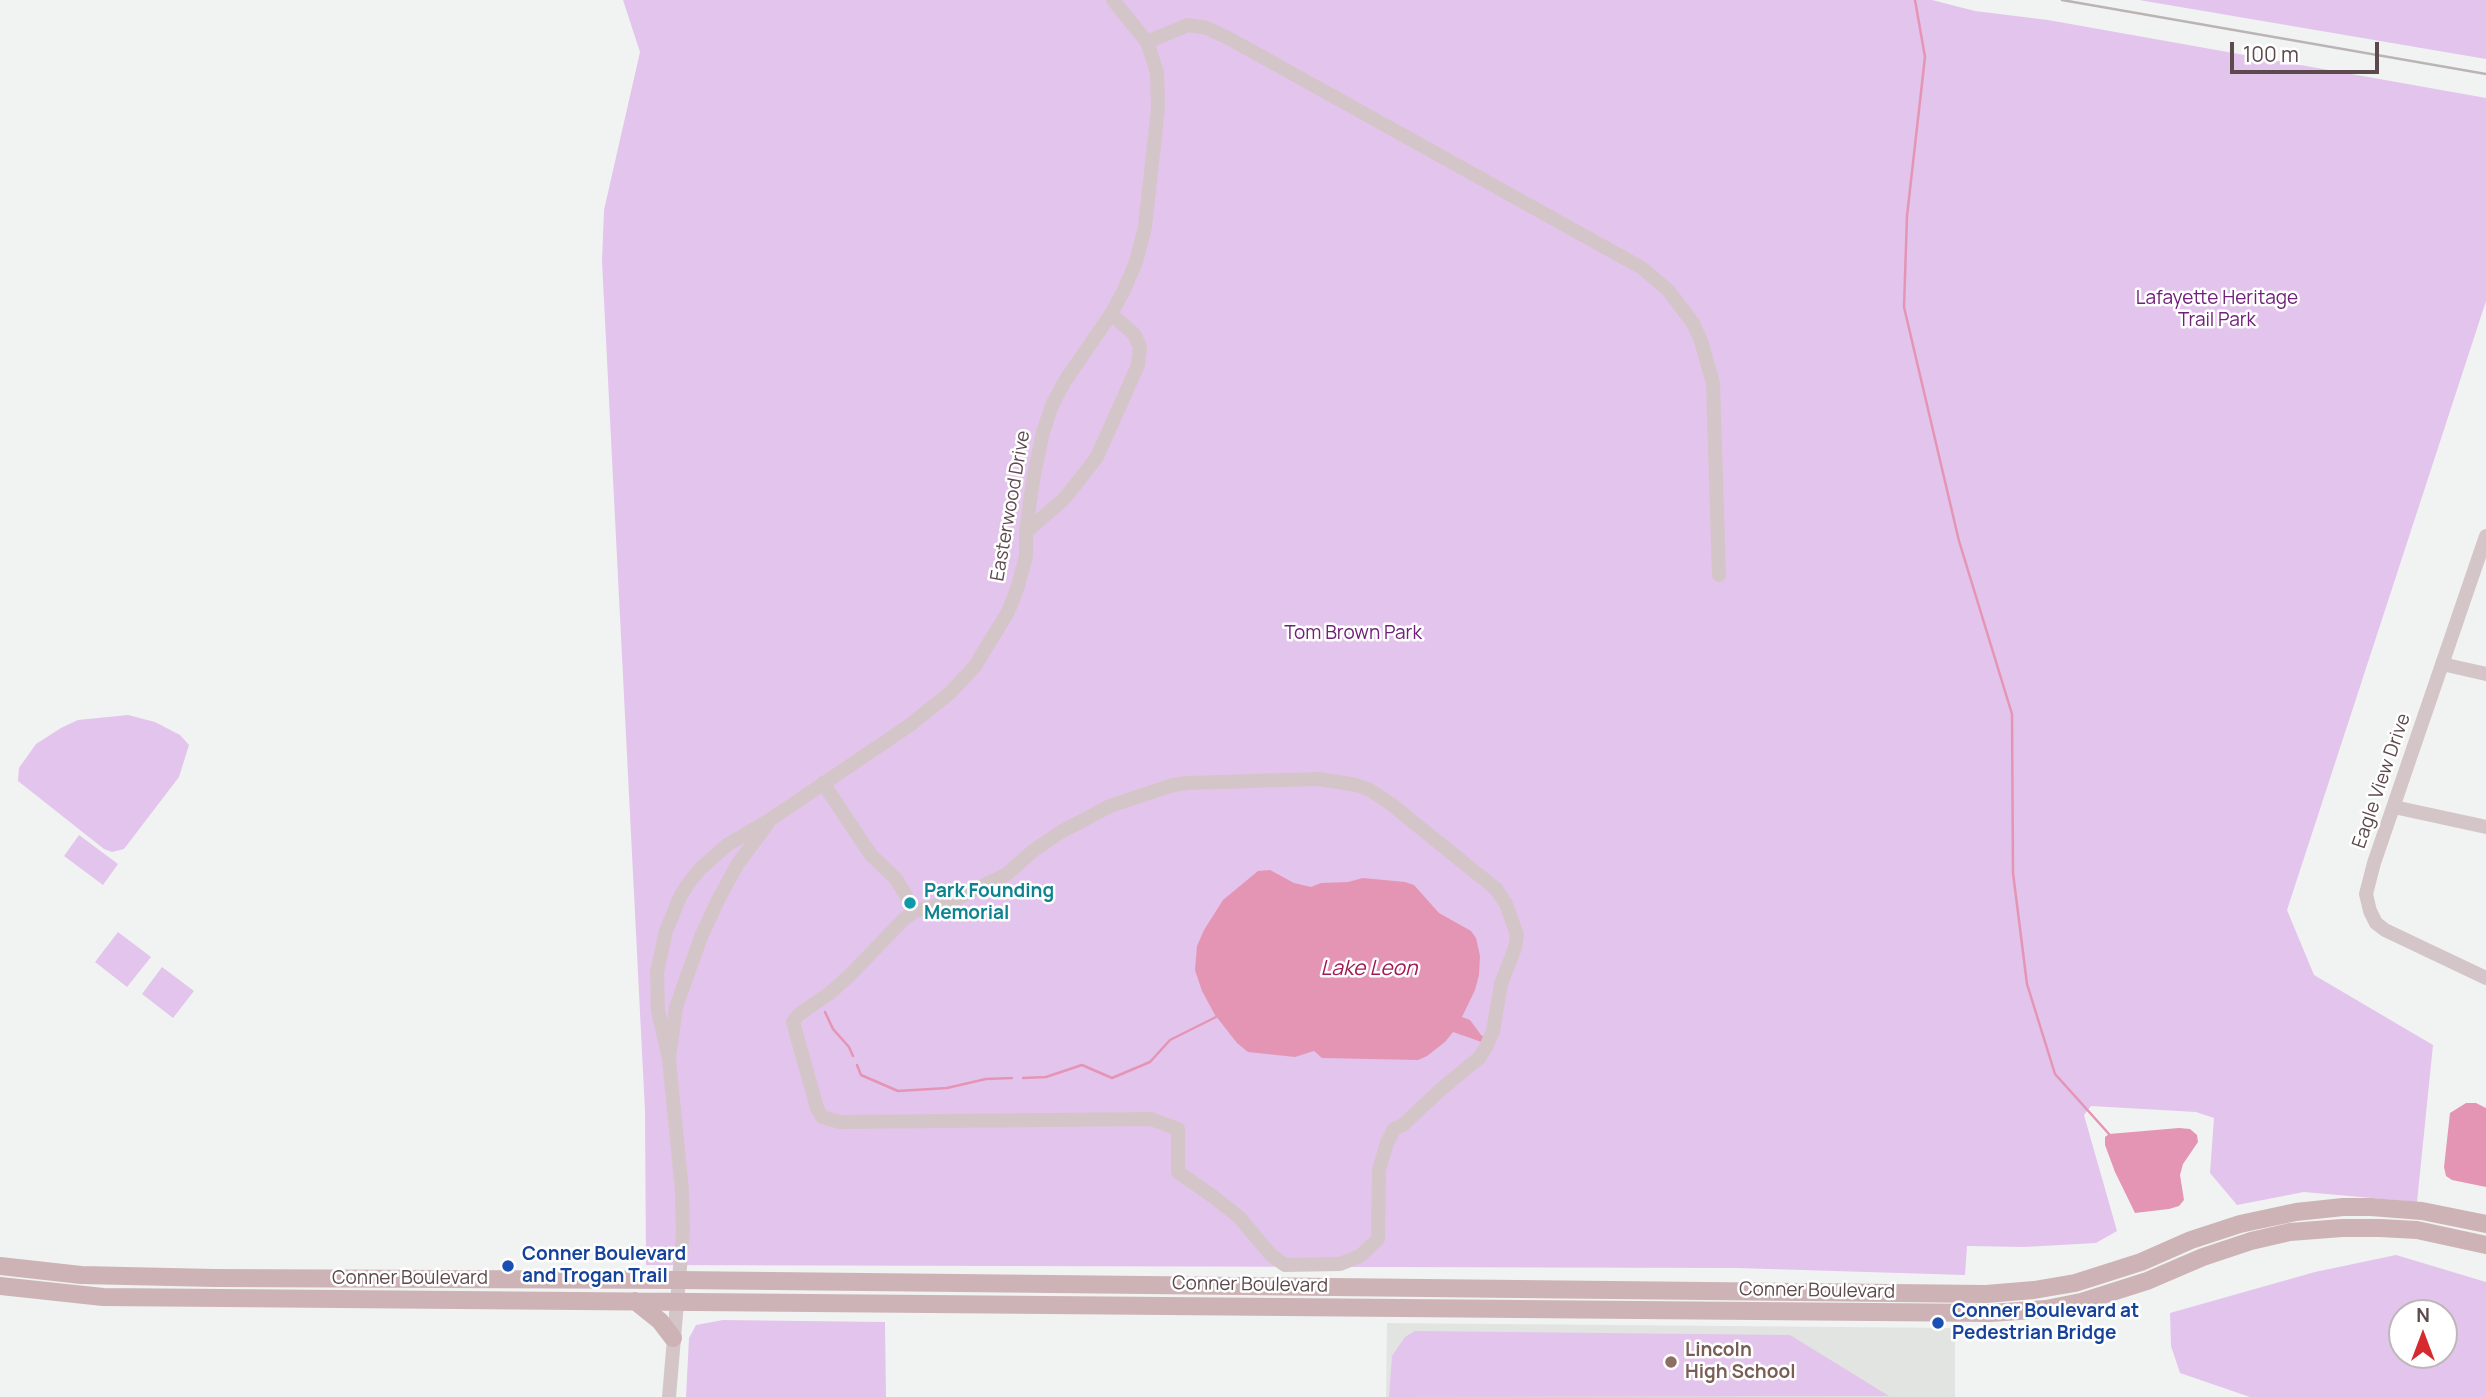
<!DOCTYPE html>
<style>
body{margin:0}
#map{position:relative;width:2486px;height:1397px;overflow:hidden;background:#f1f3f2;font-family:Manrope,sans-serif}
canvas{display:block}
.north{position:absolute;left:2388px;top:1299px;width:70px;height:70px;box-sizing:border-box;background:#fff;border:2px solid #beb7b8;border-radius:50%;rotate:0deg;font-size:19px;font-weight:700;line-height:28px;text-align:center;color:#5d4a4d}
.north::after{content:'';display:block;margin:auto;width:24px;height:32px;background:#d42a30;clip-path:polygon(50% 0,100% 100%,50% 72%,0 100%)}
.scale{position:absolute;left:2230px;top:42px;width:149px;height:32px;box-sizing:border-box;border:4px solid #5d4a4d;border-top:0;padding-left:9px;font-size:21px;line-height:24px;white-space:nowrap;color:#5d4a4d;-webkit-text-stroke:5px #fff;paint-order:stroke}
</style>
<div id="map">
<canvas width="2486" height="1397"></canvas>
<div class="north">N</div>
<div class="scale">100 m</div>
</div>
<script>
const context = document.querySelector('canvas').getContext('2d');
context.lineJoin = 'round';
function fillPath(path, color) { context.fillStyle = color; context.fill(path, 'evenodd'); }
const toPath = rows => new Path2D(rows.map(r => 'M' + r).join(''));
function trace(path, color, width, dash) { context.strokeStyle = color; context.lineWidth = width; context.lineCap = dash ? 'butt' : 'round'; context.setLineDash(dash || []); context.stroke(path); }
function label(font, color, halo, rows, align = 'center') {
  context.font = font + ' Manrope,sans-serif'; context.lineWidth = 5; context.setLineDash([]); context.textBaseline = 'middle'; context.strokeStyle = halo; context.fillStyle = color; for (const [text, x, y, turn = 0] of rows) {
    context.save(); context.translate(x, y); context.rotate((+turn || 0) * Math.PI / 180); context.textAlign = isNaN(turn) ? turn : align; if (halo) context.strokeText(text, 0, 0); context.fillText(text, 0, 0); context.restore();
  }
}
fillPath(toPath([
 [1387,1323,1955,1328,1955,1397,1386,1397]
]), '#e2e4e2');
fillPath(toPath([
 [623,0,1932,0,1975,11,2048,20,2486,98,2486,301,2287,910,2314,975,2433,1045,2417,1202,2304,1192,2237,1205,2210,1173,2214,1118,2196,1112,2091,1106,2084,1115,2117,1231,2096,1243,2024,1247,1967,1246,1965,1275,1736,1268,646,1265,645,1111,602,261,604,210,640,52],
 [2139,0,2486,0,2486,59],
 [128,715,155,722,180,735,189,745,179,777,124,849,112,852,104,849,18,781,19,768,36,744,61,728,78,720],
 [79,835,118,864,103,885,64,856],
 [118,932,151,957,127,987,95,962],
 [162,967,194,991,173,1018,142,994],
 [2396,1255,2486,1282,2486,1397,2250,1397,2180,1373,2171,1346,2170,1313,2315,1272],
 [2402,1313,2444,1313,2444,1355,2402,1355],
 [723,1320,885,1322,886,1397,686,1397,689,1338,696,1325],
 [1415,1331,1790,1335,1889,1396,1389,1397,1392,1356,1405,1337]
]), '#e3c4ec');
fillPath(toPath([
 [1270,870,1294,883,1311,887,1321,883,1348,882,1363,878,1405,882,1414,885,1439,913,1471,931,1476,938,1480,956,1479,975,1475,990,1462,1017,1470,1020,1481,1035,1494,1044,1493,1046,1453,1032,1445,1042,1427,1056,1418,1060,1322,1058,1314,1051,1295,1057,1248,1052,1237,1043,1215,1015,1202,991,1195,970,1197,946,1204,930,1223,900,1258,871],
 [2466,1103,2476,1103,2486,1108,2486,1187,2452,1180,2446,1176,2444,1167,2450,1113],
 [2179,1128,2190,1129,2197,1135,2198,1142,2183,1164,2180,1175,2184,1200,2179,1206,2169,1209,2135,1213,2115,1172,2105,1145,2105,1137,2109,1134]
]), '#e595b4');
trace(toPath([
 [1915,0,1925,57,1907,216,1904,307,1959,541,2012,714,2013,873,2027,984,2055,1074,2109,1134],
 [825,1012,833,1029,849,1047,853,1056],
 [857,1065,861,1075,898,1091,947,1088,986,1079,1012,1078],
 [1023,1078,1046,1077,1082,1065,1112,1078,1150,1062,1170,1040,1216,1017]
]), '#e595b4', 2.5);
trace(toPath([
 [1147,42,1188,25,1207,28,1230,39,1642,268,1668,290,1693,323,1701,341,1713,383,1719,575],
 [1026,532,1065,498,1097,457,1138,365,1140,347,1134,334,1111,314],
 [2486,536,2374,863,2366,894,2370,911,2376,923,2385,930,2486,978],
 [2442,664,2486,674],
 [1319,779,1356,785,1370,790,1391,804,1496,889,1506,904,1517,935,1515,948,1501,984,1493,1031,1486,1047,1479,1058,1439,1091,1403,1125,1394,1129,1387,1143,1379,1170,1378,1239,1360,1256,1340,1264,1285,1265,1271,1255,1239,1217,1215,1198,1178,1172,1178,1129,1151,1119,840,1122,822,1117,817,1108,793,1022,798,1015,830,993,850,975,903,920,915,911,948,903,1007,874,1034,850,1061,832,1110,806,1173,785,1187,783,1319,779],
 [823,783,871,855,896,879,915,911],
 [2394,807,2486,827],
 [669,1059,658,1011,657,972,666,931,680,897,688,884,700,869,727,845,771,819,910,725,951,692,975,666,1008,612,1018,586,1026,556,1026,532,1033,480,1043,432,1053,403,1065,381,1111,314,1124,290,1136,262,1145,227,1158,108,1157,72,1147,42,1113,0],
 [669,1397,683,1232,682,1190,669,1059,676,1007,701,937,718,900,737,865,768,823]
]), '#d4c6c8', 14);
trace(toPath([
 [0,1266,81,1275,215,1278,678,1280,1986,1294,2034,1290,2075,1283,2141,1262,2191,1240,2240,1224,2296,1212,2343,1207,2371,1207,2422,1211,2486,1224],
 [0,1286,103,1297,1991,1313,2046,1309,2081,1302,2147,1281,2203,1257,2251,1241,2290,1232,2342,1228,2380,1228,2417,1230,2486,1245],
 [635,1301,660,1321,673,1338]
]), '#cdb3b6', 18);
trace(toPath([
 [2062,0,2486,74]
]), '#bab4b4', 2.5);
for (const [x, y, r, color] of [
 [910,903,7,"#0f9aa8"],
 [508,1266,7,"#1a4fb4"],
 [1938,1323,7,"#1a4fb4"],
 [1671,1362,7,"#8d6e63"]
]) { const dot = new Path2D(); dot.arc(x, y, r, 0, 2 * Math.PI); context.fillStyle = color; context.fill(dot); trace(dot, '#fff', 2.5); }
label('19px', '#702079', '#fff', [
 ["Lafayette Heritage",2217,299],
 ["Trail Park",2217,321],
 ["Tom Brown Park",1353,634]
]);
label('19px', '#5d4a4d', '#fff', [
 ["Easterwood Drive",1011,506,-80],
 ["Eagle View Drive",2382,781,-71],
 ["Conner Boulevard",410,1279],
 ["Conner Boulevard",1250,1285,1],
 ["Conner Boulevard",1817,1291,1]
]);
label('bold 19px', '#0d838f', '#fff', [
 ["Park Founding",924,892],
 ["Memorial",924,914]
], 'left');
label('bold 19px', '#164399', '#fff', [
 ["Conner Boulevard",522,1255],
 ["and Trogan Trail",522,1277],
 ["Conner Boulevard at",1952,1312],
 ["Pedestrian Bridge",1952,1334]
], 'left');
label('bold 19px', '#785e54', '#fff', [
 ["Lincoln",1685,1351],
 ["High School",1685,1373]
], 'left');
label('italic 21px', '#a01a4e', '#fff', [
 ["Lake Leon",1369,969]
]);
</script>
